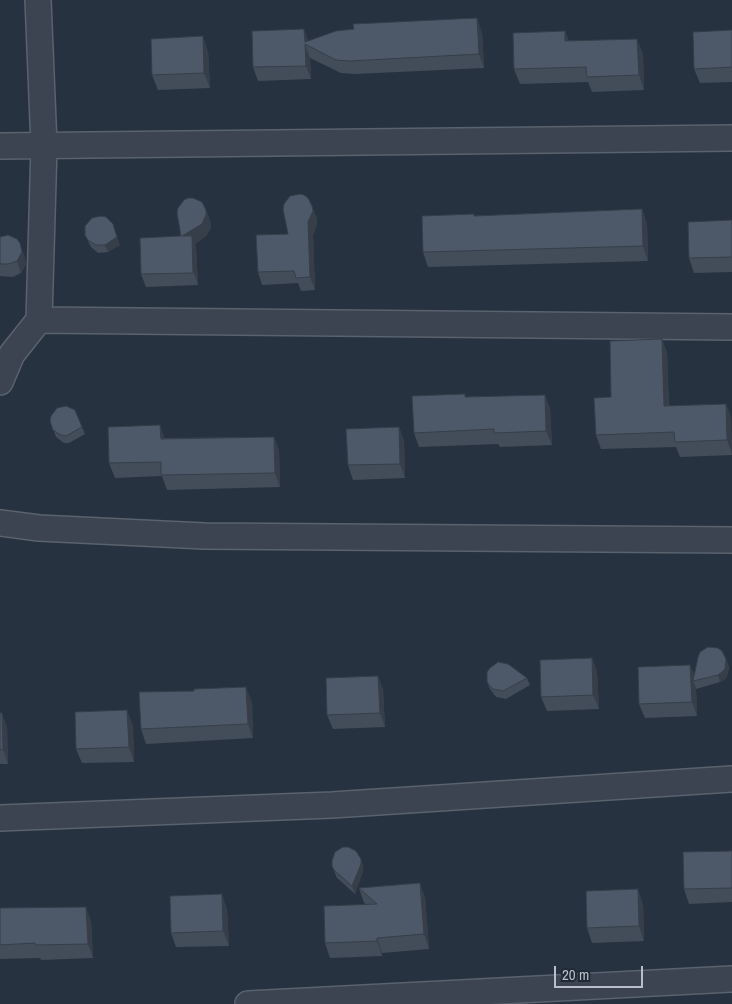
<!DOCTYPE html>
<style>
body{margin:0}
#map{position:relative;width:732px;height:1004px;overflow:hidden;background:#273240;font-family:"Archivo Narrow",sans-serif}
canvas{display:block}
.scale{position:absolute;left:554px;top:966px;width:89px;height:22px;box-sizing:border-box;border:2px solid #b8bfca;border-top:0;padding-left:6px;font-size:15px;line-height:18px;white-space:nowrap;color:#b8bfca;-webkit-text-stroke:4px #202935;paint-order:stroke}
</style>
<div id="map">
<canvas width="732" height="1004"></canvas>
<div class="scale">20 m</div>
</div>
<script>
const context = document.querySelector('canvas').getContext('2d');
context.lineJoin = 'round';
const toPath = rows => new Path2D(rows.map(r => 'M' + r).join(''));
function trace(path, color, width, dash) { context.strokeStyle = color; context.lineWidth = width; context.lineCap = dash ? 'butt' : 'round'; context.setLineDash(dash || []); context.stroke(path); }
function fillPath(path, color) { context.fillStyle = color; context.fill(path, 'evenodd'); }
const street = toPath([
 [0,146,732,138],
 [39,320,732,327],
 [0,382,12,354,39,320,44,146,38,0],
 [0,523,39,528,204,536,732,540],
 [0,818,332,805,732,779],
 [248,1004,732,979]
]);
trace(street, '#59626d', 28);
trace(street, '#3b4450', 25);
fillPath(toPath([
 [732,30,732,82,700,83,694,69],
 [565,31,569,41,643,53,644,90,592,92,588,82,520,84,514,69],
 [482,32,484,68,355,74,341,73,310,58,311,79,258,81,253,67,309,41],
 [208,51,210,88,158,90,152,75],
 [312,206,317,219,317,224,313,235,315,290,301,291,298,283,262,285,258,272,288,234],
 [642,209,647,224,648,261,428,267,423,252,474,214,474,216],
 [206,210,211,223,211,228,206,236,195,244,196,248,198,285,146,287,141,274,181,236],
 [732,220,732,272,694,273,689,258],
 [85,235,120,245,108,252,98,253,91,247],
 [0,237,24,255,26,264,21,273,13,277,0,276],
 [662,339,667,353,669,406,726,404,731,418,732,455,680,457,676,447,601,449,596,435,611,397],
 [545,395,550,409,552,445,500,447,498,444,419,447,414,433,466,397],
 [50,421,82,427,85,434,69,443,64,443,56,437],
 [399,427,404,441,405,478,353,480,348,465],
 [274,437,279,451,280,487,167,490,162,476,115,478,109,463,165,438],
 [592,658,597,672,599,709,547,711,541,697],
 [726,659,729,667,727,676,724,680,720,682,696,689,696,688,697,716,645,718,639,704,690,665,694,676],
 [378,676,383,690,385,727,333,729,327,715],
 [527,678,530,685,506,699,496,697,490,689,487,682],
 [252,702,253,738,146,744,141,729],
 [0,713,7,727,8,764,0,764],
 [133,725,134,762,82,763,76,749],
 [732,851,732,902,689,904,684,889],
 [361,859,363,866,363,871,355,894,337,878,332,866],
 [359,888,425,897,429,949,382,953,382,956,330,958,325,943,367,905,364,903],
 [643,904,644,941,592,943,587,928],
 [0,908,91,921,93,958,41,960,40,958,0,959],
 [227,909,229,946,176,947,171,933]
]), '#424d59');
fillPath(toPath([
 [477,18,482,32,484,68,479,54],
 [304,29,309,43,305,42],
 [565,31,570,45,565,41],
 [203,36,208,51,210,88,204,73],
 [637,39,643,53,644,90,639,75],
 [305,44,310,58,311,79,306,66],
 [312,206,317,219,317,224,313,235,315,290,310,277,308,222],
 [642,209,647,224,648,261,643,246],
 [206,210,211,223,211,228,206,236,195,244,196,248,198,285,182,236],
 [113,224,120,245,108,252,105,245],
 [20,243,24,255,26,264,21,273,17,261],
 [662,339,667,353,669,420,664,406],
 [545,395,550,409,552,445,546,431],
 [726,404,731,418,732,454,727,440],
 [160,425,165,439,161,439],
 [399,427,404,441,405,478,400,464],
 [274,437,279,451,280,487,275,473],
 [592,658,597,672,599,709,593,695],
 [726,659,729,667,727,676,724,680,720,682,718,675],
 [690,665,696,679,693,681,696,688,697,716,692,702],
 [378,676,383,690,385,727,380,713],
 [246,687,252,702,253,738,248,724],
 [127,710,133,725,134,762,129,747],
 [2,713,7,727,8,764,3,749],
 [361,859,363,866,363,871,355,894,352,886],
 [420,883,425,897,429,949,424,934],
 [638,889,643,904,644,941,639,926],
 [222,894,227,909,229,946,223,931],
 [86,907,91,921,93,958,88,944],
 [377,938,382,953,382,956,377,941]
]), '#363e49');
const building = toPath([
 [477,18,479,54,350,61,336,60,305,44,306,66,253,67,252,31,304,29,305,42,336,31,354,29,353,24,477,18],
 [732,30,732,67,694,69,693,32,732,30],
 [565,31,565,41,637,39,639,75,587,77,586,67,514,69,513,33,565,31],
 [203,36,204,73,152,75,151,39,203,36],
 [300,194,304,195,308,198,312,206,313,211,308,222,310,277,296,278,294,271,258,272,256,235,288,234,283,209,284,204,290,196,300,194],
 [188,198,193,198,202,202,206,210,206,215,202,224,182,236,192,236,193,273,141,274,140,238,181,236,177,213,178,208,184,200,188,198],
 [642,209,643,246,423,252,422,216,474,214,474,216,642,209],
 [101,216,106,217,113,224,117,237,105,245,96,245,88,240,85,235,85,226,92,218,101,216],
 [732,220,732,257,689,258,688,222,732,220],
 [8,235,17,239,20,243,22,252,17,261,8,264,0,264,0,237,8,235],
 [662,339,664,406,726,404,727,440,675,442,674,432,596,435,594,398,611,397,610,341,662,339],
 [465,394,465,397,545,395,546,431,494,433,494,429,414,433,412,396,465,394],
 [66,406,75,410,82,427,66,436,61,435,53,430,50,421,51,416,57,408,66,406],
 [160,425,161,439,274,437,275,473,161,475,161,462,109,463,108,427,160,425],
 [399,427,400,464,348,465,346,429,399,427],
 [708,647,718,648,722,651,726,659,725,669,722,672,718,675,693,681,698,657,700,652,708,647],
 [592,658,593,695,541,697,540,660,592,658],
 [498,662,508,664,527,678,503,691,493,689,487,682,487,672,490,668,498,662],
 [690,665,692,702,639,704,638,667,690,665],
 [378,676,380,713,327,715,326,678,378,676],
 [246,687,248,724,141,729,139,692,194,691,194,689,246,687],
 [127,710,129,747,76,749,75,712,127,710],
 [0,713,2,713,3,749,0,750,0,713],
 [343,847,348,847,356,851,361,859,361,864,352,886,334,870,332,866,332,861,335,852,343,847],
 [732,851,732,888,684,889,683,852,732,851],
 [420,883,424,934,377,938,377,941,325,943,324,906,377,904,359,888,420,883],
 [638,889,639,926,587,928,586,891,638,889],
 [222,894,223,931,171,933,170,896,222,894],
 [86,907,88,944,35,945,35,943,0,945,0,908,86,907]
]);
fillPath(building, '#4d5968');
trace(building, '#363e49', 1);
</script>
